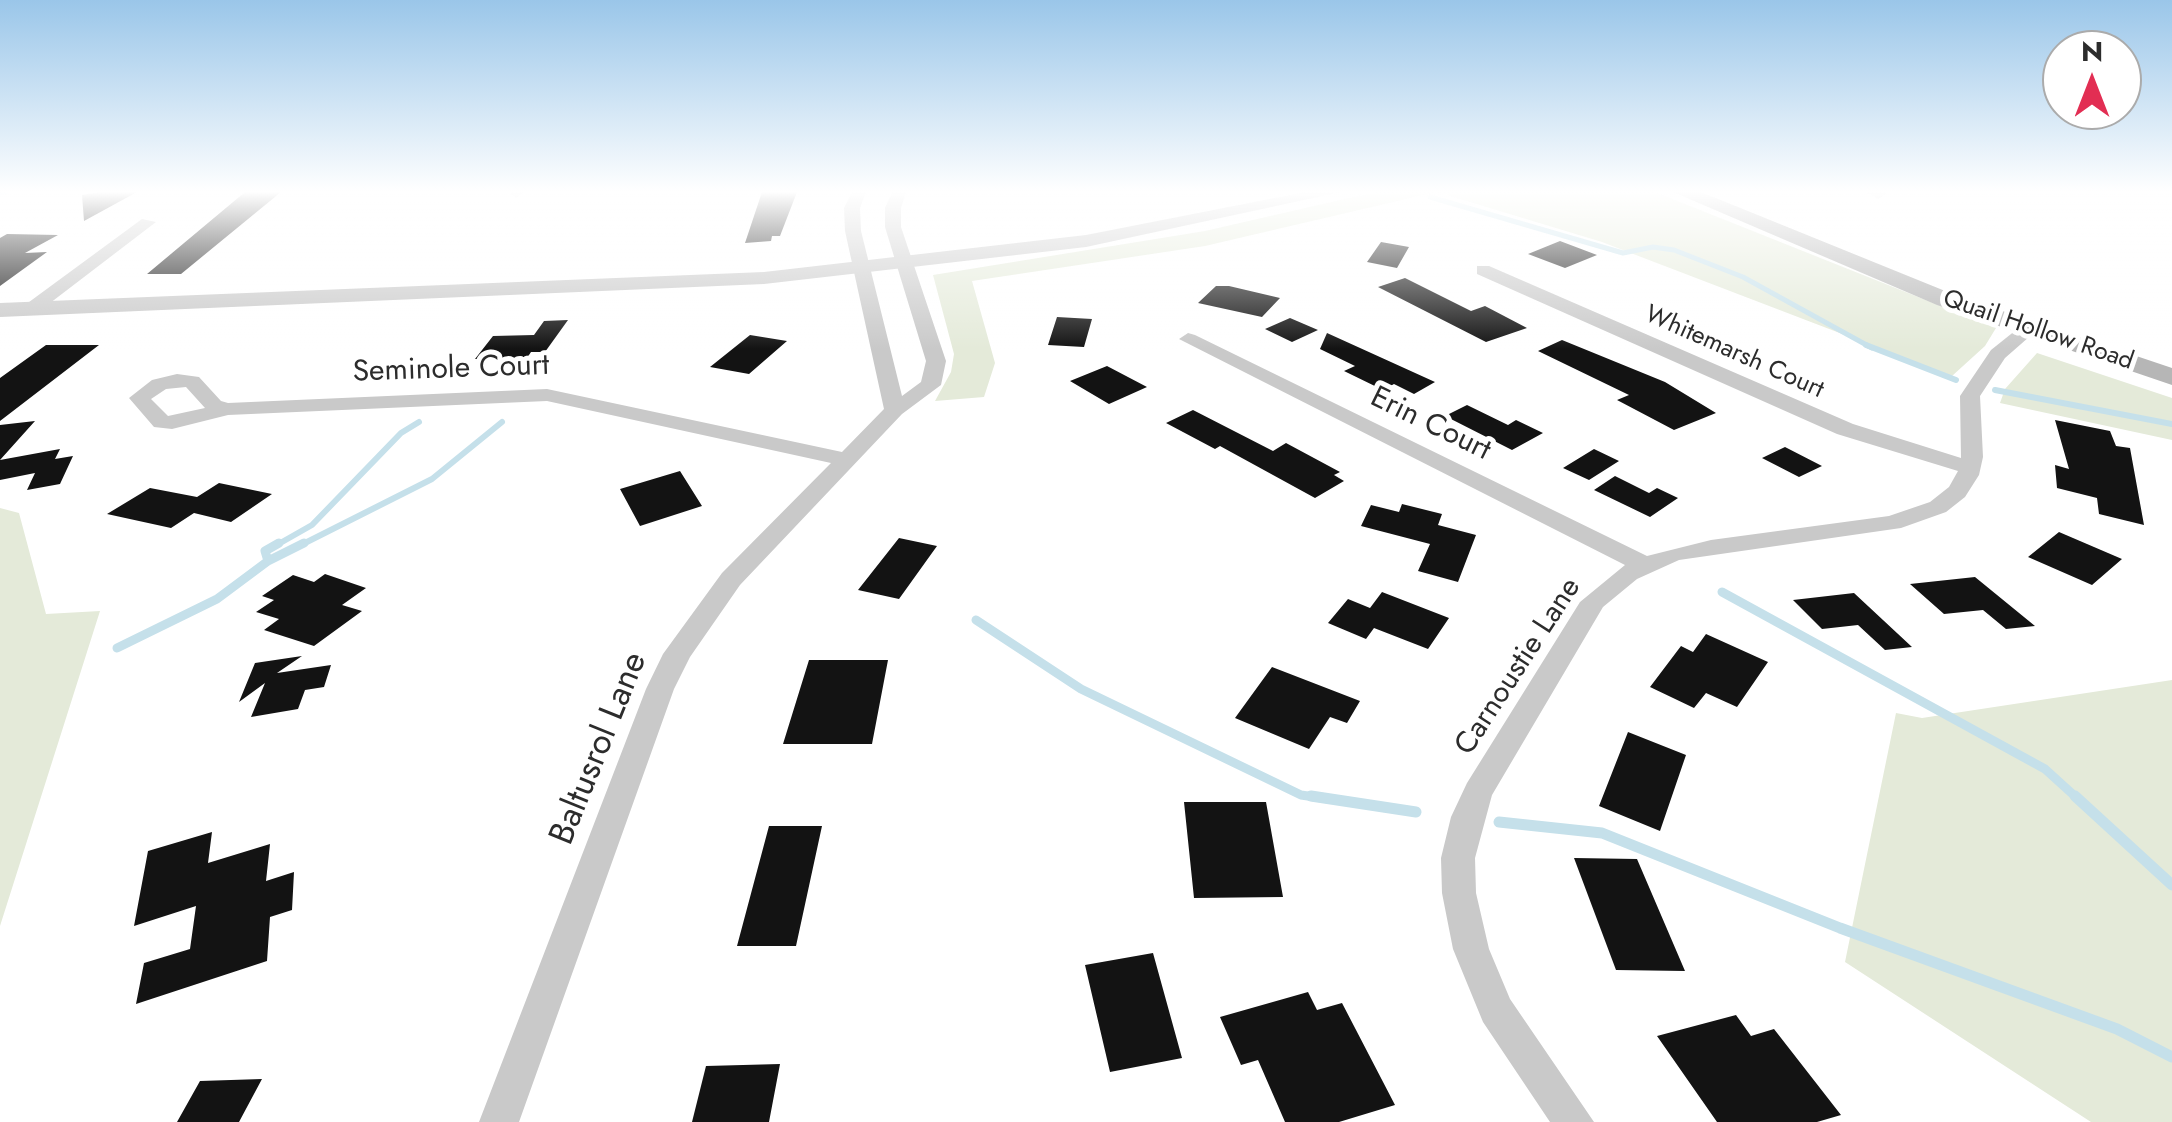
<!DOCTYPE html>
<style>
body{margin:0}
#map{position:relative;width:2172px;height:1122px;overflow:hidden;background:#fff;font-family:Jost,sans-serif}
canvas{display:block}
.north{position:absolute;left:2042px;top:30px;width:100px;height:100px;box-sizing:border-box;background:#fff;border:2px solid #ababab;border-radius:50%;rotate:0deg;font-size:28px;font-weight:700;line-height:40px;text-align:center;color:#2c2c2c}
.north::after{content:'';display:block;margin:auto;width:35px;height:45px;background:#e22e53;clip-path:polygon(50% 0,100% 100%,50% 72%,0 100%)}
</style>
<div id="map">
<canvas width="2172" height="1122"></canvas>
<div class="north">N</div>
</div>
<script>
const context = document.querySelector('canvas').getContext('2d');
context.lineJoin = 'round';
function fillPath(path, color) { context.fillStyle = color; context.fill(path, 'evenodd'); }
const toPath = rows => new Path2D(rows.map(r => 'M' + r).join(''));
function trace(path, color, width, dash) { context.strokeStyle = color; context.lineWidth = width; context.lineCap = dash ? 'butt' : 'round'; context.setLineDash(dash || []); context.stroke(path); }
function label(font, color, halo, rows, align = 'center') {
  context.font = font + ' Jost,sans-serif'; context.lineWidth = 10; context.setLineDash([]); context.textBaseline = 'middle'; context.strokeStyle = halo; context.fillStyle = color; for (const [text, x, y, turn = 0] of rows) {
    context.save(); context.translate(x, y); context.rotate((+turn || 0) * Math.PI / 180); context.textAlign = isNaN(turn) ? turn : align; if (halo) context.strokeText(text, 0, 0); context.fillText(text, 0, 0); context.restore();
  }
}
fillPath(toPath([
 [1375,192,1436,192,1205,246,972,281,995,363,984,397,935,401,951,372,954,354,933,275,1205,231],
 [1437,192,1655,192,1996,328,1985,346,1952,376,1602,242],
 [2037,353,2172,398,2172,440,2000,403,2005,389],
 [0,508,19,513,46,614,100,611,0,926],
 [2172,680,2172,1122,2091,1122,1845,962,1896,713,1922,718]
]), '#e4ead9');
trace(toPath([
 [0,193,6,192],
 [1430,197,1623,253,1653,247,1674,250,1743,277,1872,348]
]), '#c5e0ea', 5);
trace(toPath([
 [1866,345,1956,380],
 [1995,390,2172,424],
 [275,546,312,525,401,433,419,422],
 [299,546,432,479,502,422]
]), '#c5e0ea', 6);
trace(toPath([
 [268,561,265,551,279,543],
 [1722,592,2045,769,2078,799],
 [976,620,1081,689,1301,795,1328,799],
 [117,648,217,599,268,561,304,543]
]), '#c5e0ea', 9);
trace(toPath([
 [1311,796,1416,812],
 [2075,796,2172,885],
 [1499,822,1602,833,1840,928,2117,1029,2172,1057]
]), '#c5e0ea', 11);
fillPath(toPath([
 [100,192,137,192,84,221,82,195],
 [245,192,281,192,181,274,147,274],
 [762,192,797,192,780,236,772,236,771,241,745,243],
 [7,234,58,235,25,253,47,252,0,286,0,238],
 [1560,241,1597,255,1565,268,1528,254],
 [1381,242,1409,247,1397,268,1367,262],
 [1405,278,1471,311,1485,306,1527,328,1486,342,1378,287],
 [1216,286,1229,286,1280,298,1262,317,1198,303],
 [1057,317,1092,319,1084,347,1048,345],
 [1290,318,1318,330,1292,342,1265,329],
 [568,320,545,352,531,352,527,358,475,359,493,336,534,335,544,321],
 [1327,333,1435,382,1414,394,1394,384,1383,390,1344,371,1355,366,1320,349],
 [750,335,787,341,749,374,710,367],
 [1562,340,1665,382,1716,413,1674,430,1617,400,1629,395,1538,351],
 [46,345,99,345,0,421,0,378],
 [1107,366,1147,387,1109,404,1070,381],
 [1467,405,1508,425,1516,420,1543,433,1512,450,1445,416],
 [1193,410,1273,451,1286,443,1340,472,1334,475,1344,481,1315,498,1220,446,1215,449,1166,423],
 [2055,420,2110,431,2116,446,2130,448,2144,525,2099,514,2097,498,2057,488,2055,465,2069,469],
 [35,421,0,460,60,449,55,459,73,456,60,484,27,490,35,473,0,480,0,425],
 [1785,447,1822,466,1799,477,1762,458],
 [1594,449,1619,461,1589,480,1563,468],
 [680,471,702,506,640,526,620,489],
 [1615,476,1649,493,1657,488,1678,498,1650,517,1594,490],
 [219,483,272,494,231,522,194,513,171,528,107,514,150,488,197,497],
 [1402,504,1442,514,1438,525,1476,535,1458,582,1418,571,1430,544,1361,526,1371,505,1399,512],
 [2059,532,2122,559,2092,585,2028,557],
 [899,538,937,546,899,599,858,590],
 [325,574,366,588,342,605,362,611,314,646,264,630,279,619,256,612,274,600,262,596,293,575,314,582],
 [1975,577,2035,626,2006,629,1983,610,1944,614,1910,584],
 [1382,592,1449,618,1428,649,1374,628,1366,639,1328,623,1348,599,1370,608],
 [1854,593,1912,647,1885,650,1858,625,1822,629,1793,600],
 [1706,634,1768,662,1737,707,1706,693,1694,708,1650,687,1681,646,1693,652],
 [302,656,277,673,331,665,324,687,305,690,298,709,251,717,265,683,239,702,255,663],
 [809,660,888,660,872,744,783,744],
 [1272,667,1360,701,1347,723,1330,717,1309,749,1235,718],
 [1628,732,1686,755,1660,831,1599,806],
 [1184,802,1266,802,1283,897,1194,898],
 [769,826,822,826,796,946,737,946],
 [212,832,208,863,270,844,266,881,294,872,292,910,270,917,267,961,136,1004,144,963,190,949,196,906,134,926,148,851],
 [1574,858,1637,859,1685,971,1616,970],
 [1153,953,1182,1058,1110,1072,1085,965],
 [1308,992,1317,1010,1342,1003,1395,1105,1339,1122,1285,1122,1258,1060,1241,1065,1220,1017],
 [1736,1015,1751,1036,1774,1029,1841,1115,1817,1122,1717,1122,1657,1036],
 [780,1064,769,1122,692,1122,706,1066],
 [262,1079,239,1122,177,1122,200,1081]
]), '#131313');
fillPath(toPath([
 [509,192,524,192,516,198,509,192],
 [852,192,866,192,860,208,861,231,902,396,921,382,926,361,885,227,885,208,892,192,906,192,901,208,901,227,946,361,941,385,902,414,740,585,690,657,674,689,519,1122,479,1122,646,689,663,654,722,573,831,463,547,401,228,415,172,429,154,427,129,398,152,380,177,374,199,377,221,401,228,403,547,389,842,452,884,409,845,231,844,208,852,192],
 [186,387,205,408,168,416,151,399,166,389,186,387],
 [1866,192,1884,192,1886,194,1878,199,1866,192],
 [142,219,156,222,37,313,25,313,25,305,142,219],
 [1477,266,1489,266,1853,424,1961,458,1960,396,1991,350,2021,326,2028,324,2037,330,2005,358,1980,396,1983,457,1979,475,1965,497,1946,512,1901,528,1679,560,1637,579,1603,607,1492,795,1475,858,1476,893,1489,949,1510,999,1594,1122,1550,1122,1483,1022,1453,949,1442,893,1441,858,1451,817,1467,783,1580,602,1625,565,1179,339,1188,333,1195,335,1647,556,1711,540,1889,516,1930,502,1949,487,1958,471,1837,434,1477,274,1477,266]
]), '#c9c9c9');
fillPath(toPath([
 [1305,192,1341,192,1086,247,764,284,0,317,0,303,764,272,1086,235,1305,192]
]), '#c9c9c9');
fillPath(toPath([
 [1673,192,1701,192,1955,295,2172,368,2172,385,1937,305,1673,192]
]), '#b6b6b6');
const sky = context.createLinearGradient(0, 0, 0, 349);
sky.addColorStop(0, '#9ac6e9');
sky.addColorStop(0.55, '#fff');
sky.addColorStop(1, '#ffffff00');
context.fillStyle = sky;
context.fillRect(0, 0, 2172, 349);
label('25px', '#2c2c2c', '#fff', [
 ["Quail Hollow Road",2038,331,19],
 ["Whitemarsh Court",1734,353,24]
]);
label('30px', '#2c2c2c', '#fff', [
 ["Seminole Court",451,370,-2],
 ["Erin Court",1430,425,26],
 ["Carnoustie Lane",1519,667,-57]
]);
label('35px', '#2c2c2c', '#fff', [
 ["Baltusrol Lane",600,749,-68]
]);
</script>
